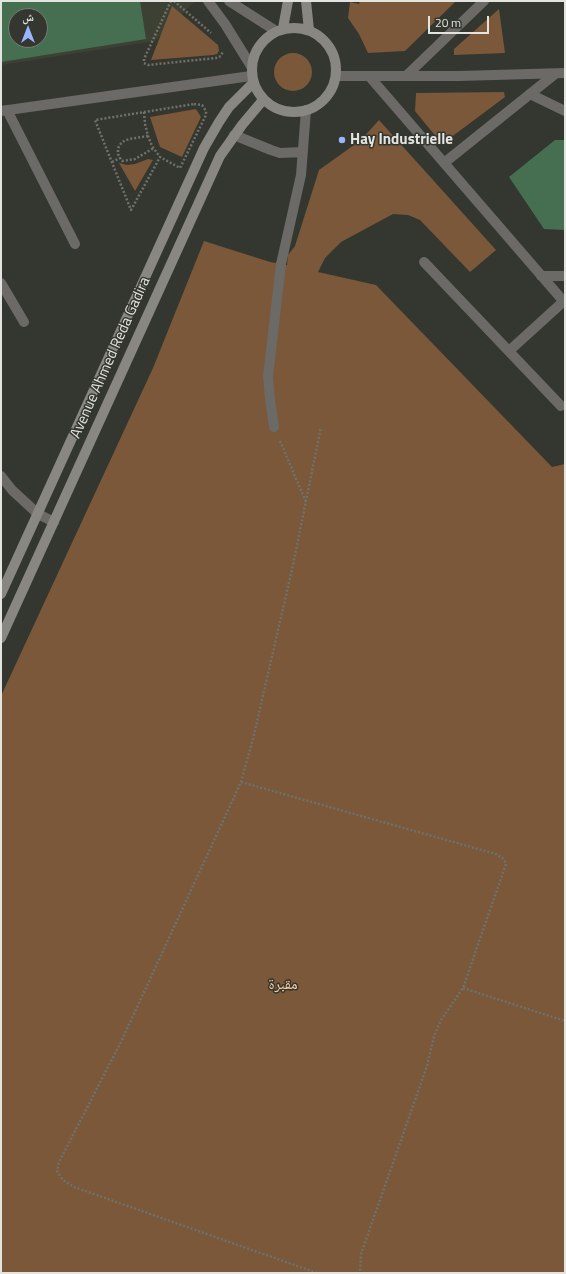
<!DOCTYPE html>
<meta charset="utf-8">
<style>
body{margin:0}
#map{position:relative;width:566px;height:1274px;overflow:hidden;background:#34372f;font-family:"Titillium Web","Noto Naskh Arabic",sans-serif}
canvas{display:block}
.frame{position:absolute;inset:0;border:2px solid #e3e4e0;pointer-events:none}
.north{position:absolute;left:8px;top:8px;width:40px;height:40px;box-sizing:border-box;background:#34372f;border:1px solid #7a7c76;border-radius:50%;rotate:0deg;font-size:11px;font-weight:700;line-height:16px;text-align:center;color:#e3e4e0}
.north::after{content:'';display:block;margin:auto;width:14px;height:18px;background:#9ab5fd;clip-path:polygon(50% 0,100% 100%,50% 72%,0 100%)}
.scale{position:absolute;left:428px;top:16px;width:61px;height:18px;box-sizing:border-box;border:2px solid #e3e4e0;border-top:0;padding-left:5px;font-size:12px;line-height:14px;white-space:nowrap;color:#e3e4e0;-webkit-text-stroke:3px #34372f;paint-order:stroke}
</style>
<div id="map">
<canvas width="566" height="1274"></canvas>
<div class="frame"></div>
<div class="north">ش</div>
<div class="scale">20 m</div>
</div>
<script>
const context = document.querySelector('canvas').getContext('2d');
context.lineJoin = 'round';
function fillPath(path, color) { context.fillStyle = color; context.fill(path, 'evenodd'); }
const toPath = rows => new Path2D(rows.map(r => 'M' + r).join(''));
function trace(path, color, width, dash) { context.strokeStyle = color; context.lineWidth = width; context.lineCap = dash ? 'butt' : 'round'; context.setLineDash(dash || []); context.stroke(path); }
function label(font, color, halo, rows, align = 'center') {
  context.font = font + ' "Titillium Web","Noto Naskh Arabic",sans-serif'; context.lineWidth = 3; context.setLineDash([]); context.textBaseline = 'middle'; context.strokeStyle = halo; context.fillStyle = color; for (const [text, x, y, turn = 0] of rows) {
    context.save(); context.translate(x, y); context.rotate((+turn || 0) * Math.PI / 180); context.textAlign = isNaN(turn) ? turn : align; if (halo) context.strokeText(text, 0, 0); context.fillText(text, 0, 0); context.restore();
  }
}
fillPath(toPath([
 [1,1,195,1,155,41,1,65],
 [16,16,40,16,40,40,16,40]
]), '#3d4134');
fillPath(toPath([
 [360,1,456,1,405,51,368,53,359,34,348,18,350,2,359,4],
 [172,6,218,45,219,51,217,54,213,55,151,60],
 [499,9,505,53,454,55,454,49],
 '274 72a19 19 0 1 1 38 0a19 19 0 1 1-38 0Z',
 [504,92,505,97,442,144,415,111,416,93],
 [196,109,201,117,182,157,160,147,150,117],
 [379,120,496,250,470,272,420,220,408,215,393,214,341,242,325,258,318,272,376,285,552,467,565,464,565,1273,1,1273,1,696,153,368,204,241,270,262,287,265,288,255,295,246,319,170,361,140],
 [148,159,153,160,135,191,119,163,127,165,135,164]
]), '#7a5839');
fillPath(toPath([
 [1,1,140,1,146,39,1,62],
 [16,16,40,16,40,40,16,40],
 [555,140,565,140,565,230,544,229,509,177]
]), '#466e50');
trace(toPath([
 [171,1,144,59,144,63,148,65,216,58,221,56,223,51],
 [174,1,211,33],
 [194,104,202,105,206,111,206,115,180,168,160,157,131,210,95,120,194,104],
 [144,112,145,124,148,136,152,146,160,157],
 [148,136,129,139,122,142,118,148,118,154,120,158,122,161,135,159,154,148],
 [112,162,120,158],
 [280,441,306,502],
 [241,782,496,854,504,859,506,864,463,988,441,1020,434,1036,427,1066,361,1254,360,1273],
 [463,988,565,1021],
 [317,1273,74,1187,63,1180,57,1171,59,1162,121,1042,241,782,253,739,293,565,321,427]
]), '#6f716b', 2.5, [2, 2]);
trace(toPath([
 [530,94,565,111],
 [234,135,271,150,280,153,303,152],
 [424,262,561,406],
 [509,351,564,301],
 [274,427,270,399,268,377,281,264,301,175,306,110]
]), '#6b6a66', 10);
trace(toPath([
 [336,76,459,76,565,73],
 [369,76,565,303],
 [406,76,484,1],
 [7,110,75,244],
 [444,163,555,74],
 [541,276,565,276],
 [1,283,24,322],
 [1,476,12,490,38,514,54,522]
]), '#6b6a66', 10);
trace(toPath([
 [208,1,225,24,251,66],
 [229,1,276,31],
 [1,111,251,76]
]), '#6b6a66', 10);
trace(toPath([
 [306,1,309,30],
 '252 70a42 42 0 1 1 84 0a42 42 0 1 1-84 0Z',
 [283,28,288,1],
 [1,594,204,148,219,122,229,107,253,83],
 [1,638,220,156,242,125,263,100]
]), '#888781', 10);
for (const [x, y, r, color] of [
 [342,140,4,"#9ab5fd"]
]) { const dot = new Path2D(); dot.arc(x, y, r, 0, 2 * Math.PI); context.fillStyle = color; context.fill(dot); trace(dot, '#34372f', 1.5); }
label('bold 15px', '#e3e4e0', '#34372f', [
 ["Hay Industrielle",350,140]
], 'left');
label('15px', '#e3e4e0', '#34372f', [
 ["Avenue Ahmed Reda Gadira",111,358,-66]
]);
label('15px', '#fecea5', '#34372f', [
 ["مقبرة",283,985]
]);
</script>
